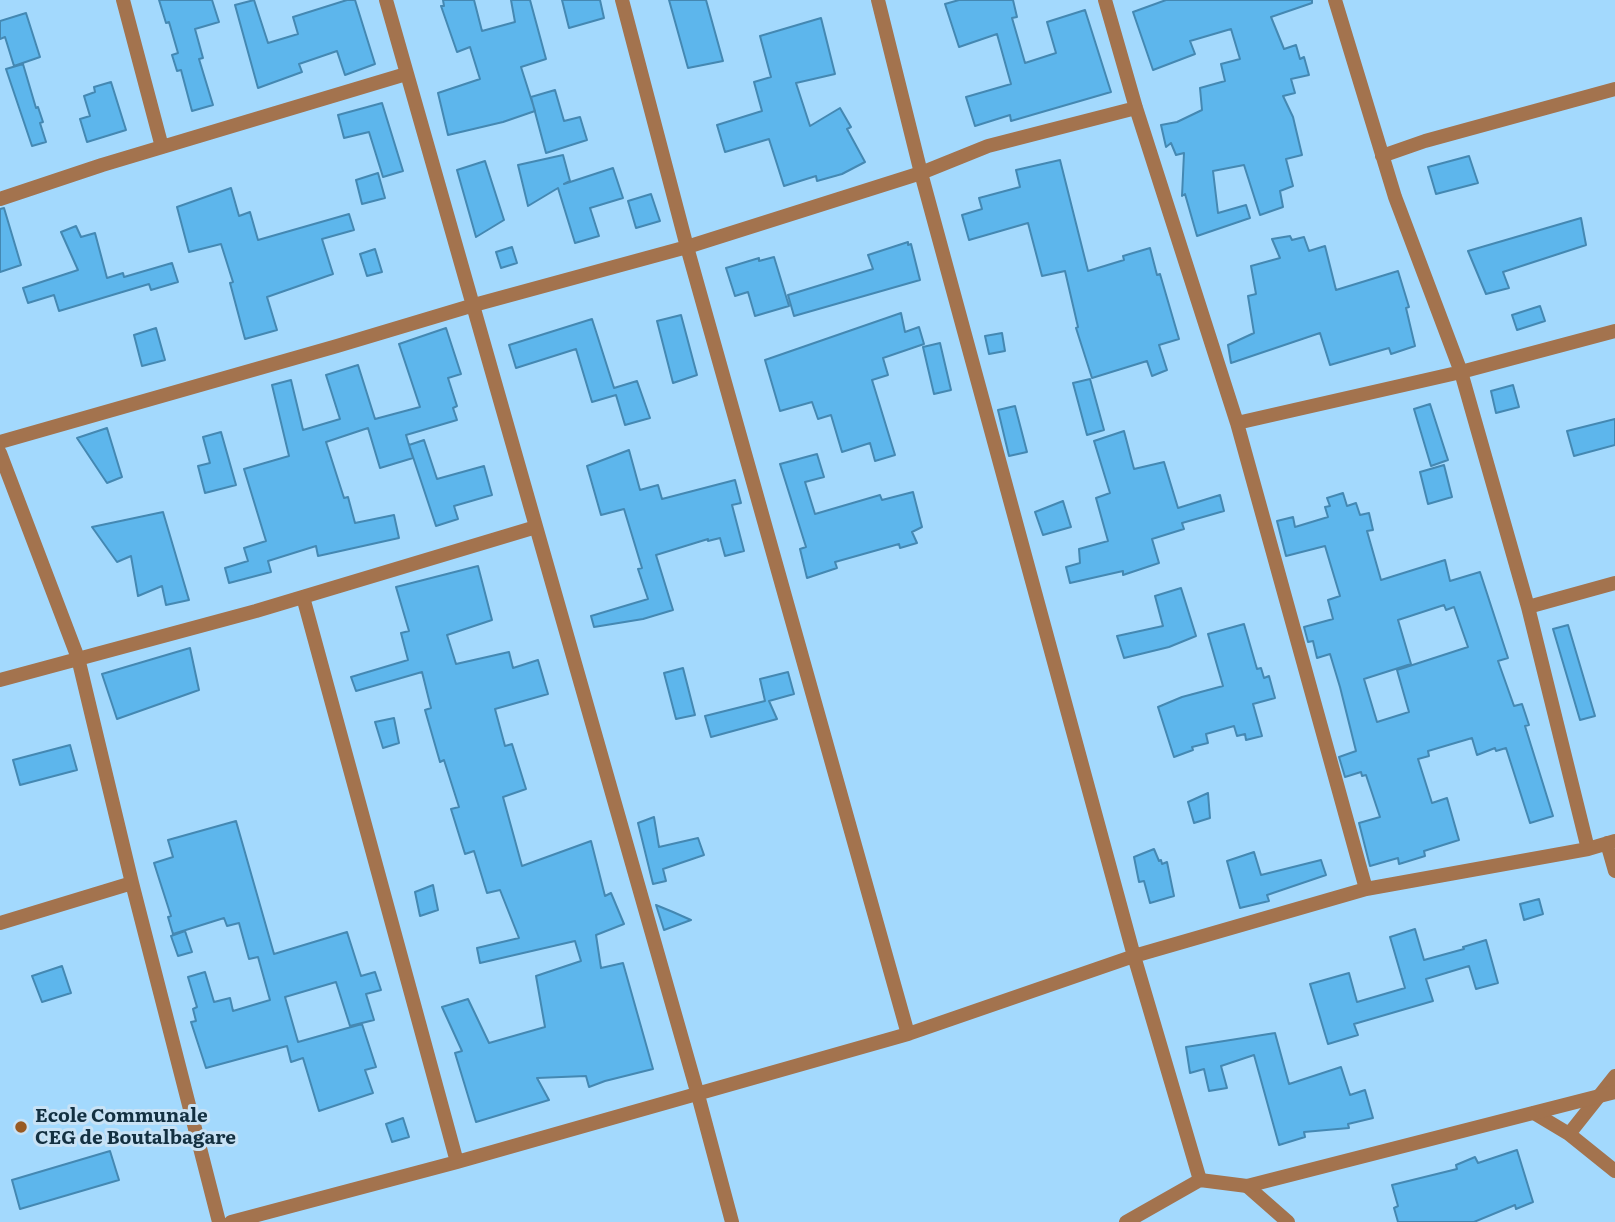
<!DOCTYPE html>
<style>
body{margin:0}
canvas{display:block;background:#a3d9fd}
</style>
<canvas width="1615" height="1222"></canvas>
<script>
const context = document.querySelector('canvas').getContext('2d');
context.lineJoin = 'round';
function fillPath(path, color) { context.fillStyle = color; context.fill(path, 'evenodd'); }
const toPath = rows => new Path2D(rows.map(r => 'M' + r).join(''));
function trace(path, color, width, dash) { context.strokeStyle = color; context.lineWidth = width; context.lineCap = dash ? 'butt' : 'round'; context.setLineDash(dash || []); context.stroke(path); }
function label(font, color, halo, rows, align = 'center') {
  context.font = font + ' Literata,serif'; context.lineWidth = 6; context.setLineDash([]); context.textBaseline = 'middle'; context.strokeStyle = halo; context.fillStyle = color; for (const [text, x, y, turn = 0] of rows) {
    context.save(); context.translate(x, y); context.rotate((+turn || 0) * Math.PI / 180); context.textAlign = isNaN(turn) ? turn : align; if (halo) context.strokeText(text, 0, 0); context.fillText(text, 0, 0); context.restore();
  }
}
const building = toPath([
 [159,0,212,0,219,22,195,29,203,58,199,59,213,105,192,111,181,70,177,71,172,55,178,53,169,22,166,23,159,0],
 [254,0,268,43,298,34,293,17,347,0,355,0,375,64,345,75,337,51,299,64,302,72,258,88,235,5,254,0],
 [443,0,474,0,482,31,515,22,511,0,530,0,546,59,521,67,535,111,503,122,448,135,438,93,480,79,470,47,457,52,441,6,444,6,443,0],
 [562,0,600,0,604,18,569,28,562,0],
 [669,0,706,0,723,61,688,68,669,0],
 [959,0,1013,0,1017,17,1012,18,1025,63,1056,53,1047,22,1085,10,1111,92,1011,121,1010,115,975,126,966,97,1011,84,997,34,959,47,945,4,959,0],
 [1166,0,1312,0,1312,3,1271,17,1284,49,1296,45,1300,59,1304,57,1309,75,1291,79,1295,93,1283,96,1293,117,1302,155,1286,159,1293,186,1280,191,1283,207,1260,215,1244,165,1213,171,1218,213,1246,205,1250,218,1197,236,1185,194,1182,196,1184,153,1176,155,1171,143,1166,147,1161,125,1177,122,1202,110,1200,88,1225,81,1221,64,1240,59,1231,29,1190,41,1195,54,1153,70,1133,12,1166,0],
 [26,13,40,57,14,66,5,37,0,39,0,21,26,13],
 [821,18,835,74,796,83,810,126,840,108,851,127,847,129,865,162,842,174,817,181,816,176,784,186,769,139,725,152,717,125,762,111,754,82,771,77,760,36,821,18],
 [23,64,36,108,38,107,43,122,40,123,46,142,32,146,6,69,23,64],
 [111,82,126,130,87,142,80,119,90,116,84,96,95,92,94,87,111,82],
 [555,90,564,121,580,117,587,140,546,153,531,97,555,90],
 [382,103,403,171,383,177,369,132,344,138,338,115,382,103],
 [563,155,570,181,564,184,613,168,623,198,590,208,599,236,575,243,558,188,528,206,518,165,563,155],
 [1469,156,1478,183,1436,194,1428,167,1469,156],
 [1060,160,1088,271,1124,260,1123,256,1150,248,1157,275,1160,274,1179,339,1159,345,1167,370,1152,376,1147,361,1092,378,1076,328,1078,327,1065,271,1042,276,1028,223,969,240,962,215,982,209,979,198,1020,187,1016,170,1060,160],
 [485,161,504,220,476,237,457,170,485,161],
 [378,173,385,198,362,204,356,180,378,173],
 [231,188,239,216,250,212,258,240,349,214,354,230,322,239,333,274,267,297,277,330,245,339,230,283,233,282,221,244,189,252,177,207,231,188],
 [651,194,660,221,636,228,628,201,651,194],
 [4,208,21,265,0,272,0,209,4,208],
 [1581,218,1586,245,1503,272,1509,288,1486,294,1468,251,1581,218],
 [76,226,81,237,95,233,107,278,123,273,124,277,172,263,178,282,151,290,149,284,59,311,54,295,28,303,23,288,78,270,61,232,76,226],
 [1290,236,1292,240,1304,237,1309,251,1325,246,1336,290,1398,271,1409,307,1406,308,1415,346,1391,354,1389,348,1330,365,1320,333,1231,363,1228,345,1254,333,1248,296,1256,294,1251,266,1280,258,1272,239,1290,236],
 [908,242,908,245,911,244,920,280,794,316,788,295,873,269,868,255,908,242],
 [512,247,517,263,501,268,496,252,512,247],
 [375,249,382,272,367,276,360,254,375,249],
 [774,257,789,306,755,316,748,292,735,296,726,268,759,258,759,261,774,257],
 [1540,306,1545,321,1517,330,1512,315,1540,306],
 [901,313,905,332,919,327,924,344,883,358,888,375,872,380,895,455,875,461,870,443,842,452,831,415,818,419,812,402,780,411,765,360,901,313],
 [681,315,697,375,673,383,657,321,681,315],
 [592,319,614,388,637,381,650,418,625,425,616,395,592,402,576,349,516,368,509,345,592,319],
 [156,328,165,360,142,366,134,335,156,328],
 [446,328,461,374,448,378,457,406,453,408,457,420,406,435,409,445,424,440,437,479,484,466,492,495,454,506,458,519,436,526,409,445,413,458,380,468,368,428,326,442,344,498,348,497,355,523,394,515,399,538,318,556,316,546,268,561,271,572,229,583,225,568,248,561,244,548,266,541,244,469,289,456,272,385,291,380,303,430,340,419,326,375,358,365,375,419,420,407,399,344,446,328],
 [1002,333,1005,351,989,354,985,336,1002,333],
 [940,343,951,390,934,394,923,347,940,343],
 [1090,379,1104,430,1087,435,1073,383,1090,379],
 [1513,385,1519,407,1496,413,1491,391,1513,385],
 [1430,404,1448,460,1431,466,1414,409,1430,404],
 [1015,406,1027,452,1009,456,998,410,1015,406],
 [1615,419,1615,445,1574,456,1567,431,1615,419],
 [107,428,122,477,107,483,77,438,107,428],
 [1124,431,1134,469,1164,462,1178,508,1220,495,1224,511,1182,523,1184,529,1152,539,1159,563,1123,575,1123,571,1070,583,1066,567,1080,563,1079,549,1108,541,1096,498,1110,493,1094,441,1124,431],
 [221,432,236,485,205,493,198,466,210,463,203,437,221,432],
 [629,450,640,490,658,485,662,499,735,480,741,503,732,505,744,551,725,556,720,538,708,541,708,539,656,555,673,610,643,619,594,627,591,616,648,599,638,569,642,568,624,509,601,515,587,466,629,450],
 [817,454,824,477,805,482,815,514,880,495,882,500,913,492,922,527,912,532,917,543,900,548,899,544,835,562,837,568,807,578,800,549,806,547,780,464,817,454],
 [1444,465,1452,497,1428,504,1420,472,1444,465],
 [1343,493,1347,506,1356,503,1360,515,1369,513,1373,530,1367,531,1381,580,1445,560,1450,581,1480,572,1508,658,1498,661,1514,706,1522,704,1529,725,1525,726,1553,816,1530,823,1506,748,1496,751,1495,748,1477,755,1472,738,1428,751,1429,756,1418,759,1432,803,1447,798,1459,840,1424,851,1425,856,1399,864,1398,858,1370,866,1359,823,1380,817,1366,775,1362,776,1361,772,1345,777,1339,757,1356,751,1340,687,1330,654,1317,658,1313,641,1308,642,1304,627,1333,619,1328,600,1340,596,1325,546,1286,556,1277,521,1293,517,1295,527,1328,517,1325,507,1330,506,1327,498,1343,493],
 [1444,605,1446,610,1454,607,1468,647,1397,670,1409,712,1377,722,1364,679,1411,664,1398,620,1444,605],
 [1063,501,1071,527,1043,535,1035,512,1063,501],
 [163,512,189,600,166,605,162,586,138,596,131,556,117,562,92,527,163,512],
 [478,566,492,620,447,635,456,664,509,652,513,668,538,660,548,694,495,709,505,746,512,744,526,789,503,797,522,866,591,841,605,896,611,893,624,924,596,935,601,968,623,963,653,1069,605,1081,589,1087,586,1076,537,1078,549,1100,476,1122,455,1053,462,1051,442,1007,468,999,489,1043,545,1027,536,976,581,961,575,941,480,963,477,948,519,938,500,890,487,893,474,851,465,854,451,809,459,807,444,760,440,762,425,710,431,708,422,672,356,691,351,677,408,660,401,633,409,631,396,587,478,566],
 [1181,588,1196,636,1169,647,1124,658,1117,636,1163,626,1155,596,1181,588],
 [1244,624,1257,669,1261,668,1264,678,1269,676,1275,698,1253,704,1262,736,1246,740,1245,734,1237,736,1234,726,1206,734,1208,743,1192,747,1193,750,1174,757,1158,707,1182,697,1223,686,1208,634,1244,624],
 [1568,625,1595,716,1580,720,1553,629,1568,625],
 [190,648,199,690,117,719,102,674,190,648],
 [683,668,695,715,676,719,664,673,683,668],
 [788,672,794,694,769,701,777,719,711,737,705,716,765,701,760,679,788,672],
 [394,718,399,743,383,748,375,722,394,718],
 [70,745,77,770,20,785,13,760,70,745],
 [1208,793,1210,818,1194,823,1188,802,1208,793],
 [654,817,659,847,698,838,704,855,663,869,666,881,653,884,638,823,654,817],
 [236,821,274,954,347,932,361,976,375,972,381,990,366,994,374,1020,350,1026,336,982,285,997,298,1042,362,1024,376,1067,365,1070,373,1093,319,1111,303,1058,291,1062,287,1046,206,1068,191,1022,196,1021,193,1009,197,1007,188,977,205,972,214,1002,230,998,233,1011,270,1000,258,957,249,959,239,923,227,926,224,918,173,934,168,917,171,916,154,863,173,857,168,840,236,821],
 [1154,849,1159,861,1161,860,1162,864,1167,862,1174,896,1150,903,1144,881,1139,882,1134,857,1154,849],
 [1254,852,1261,875,1321,860,1326,875,1267,895,1269,901,1240,908,1227,861,1254,852],
 [433,885,438,910,420,916,415,892,433,885],
 [1539,899,1543,914,1524,920,1520,904,1539,899],
 [656,905,673,912,691,920,664,930,656,905],
 [1415,929,1424,960,1464,949,1463,947,1486,940,1498,983,1476,989,1469,966,1426,979,1433,1001,1354,1024,1358,1035,1328,1044,1310,984,1349,973,1357,1002,1405,988,1390,937,1415,929],
 [185,931,192,952,178,956,171,936,185,931],
 [62,966,71,993,42,1002,32,976,62,966],
 [1275,1033,1289,1084,1341,1067,1350,1095,1365,1090,1373,1118,1348,1124,1349,1128,1304,1132,1305,1137,1279,1145,1254,1055,1221,1066,1227,1088,1209,1091,1204,1069,1190,1073,1186,1047,1275,1033],
 [403,1118,409,1137,392,1142,386,1124,403,1118],
 [1517,1150,1533,1202,1516,1209,1515,1205,1474,1222,1398,1222,1394,1208,1398,1206,1392,1185,1457,1169,1456,1165,1475,1157,1478,1163,1517,1150],
 [110,1151,119,1180,20,1209,12,1180,110,1151]
]);
fillPath(building, '#5db6ec');
trace(building, '#4488b2', 2);
trace(toPath([
 [123,0,162,147],
 [386,0,698,1095,732,1222],
 [622,0,687,247,908,1034],
 [878,0,921,173,1134,956,1200,1180],
 [1105,0,1136,108,1237,423,1366,889],
 [1335,0,1395,197,1461,372,1528,607,1588,849],
 [1382,156,1425,141,1615,89],
 [0,199,102,165,406,74],
 [1237,423,1461,372,1615,331],
 [0,442,337,346,474,305,687,247,921,173,988,146,1136,108],
 [0,453,78,658,132,883,219,1222],
 [303,597,457,1162],
 [1528,607,1615,583],
 [0,680,256,611,536,527],
 [1607,843,1615,871],
 [0,923,132,883],
 [1534,1113,1569,1134,1615,1171],
 [1569,1134,1615,1076],
 [1247,1186,1288,1222],
 [231,1222,457,1162,908,1034,1134,956,1366,889,1588,849,1615,841]
]), '#a3734e', 14);
trace(toPath([
 [1126,1222,1200,1180,1247,1186,1615,1092]
]), '#a3734e', 14);
for (const [x, y, r, color] of [
 [21,1127,7,"#985921"]
]) { const dot = new Path2D(); dot.arc(x, y, r, 0, 2 * Math.PI); context.fillStyle = color; context.fill(dot); trace(dot, '#c8e2f5', 2.5); }
label('bold 19px', '#133041', '#c8e2f5', [
 ["Ecole Communale",35,1116],
 ["CEG de Boutalbagare",35,1138]
], 'left');
</script>
